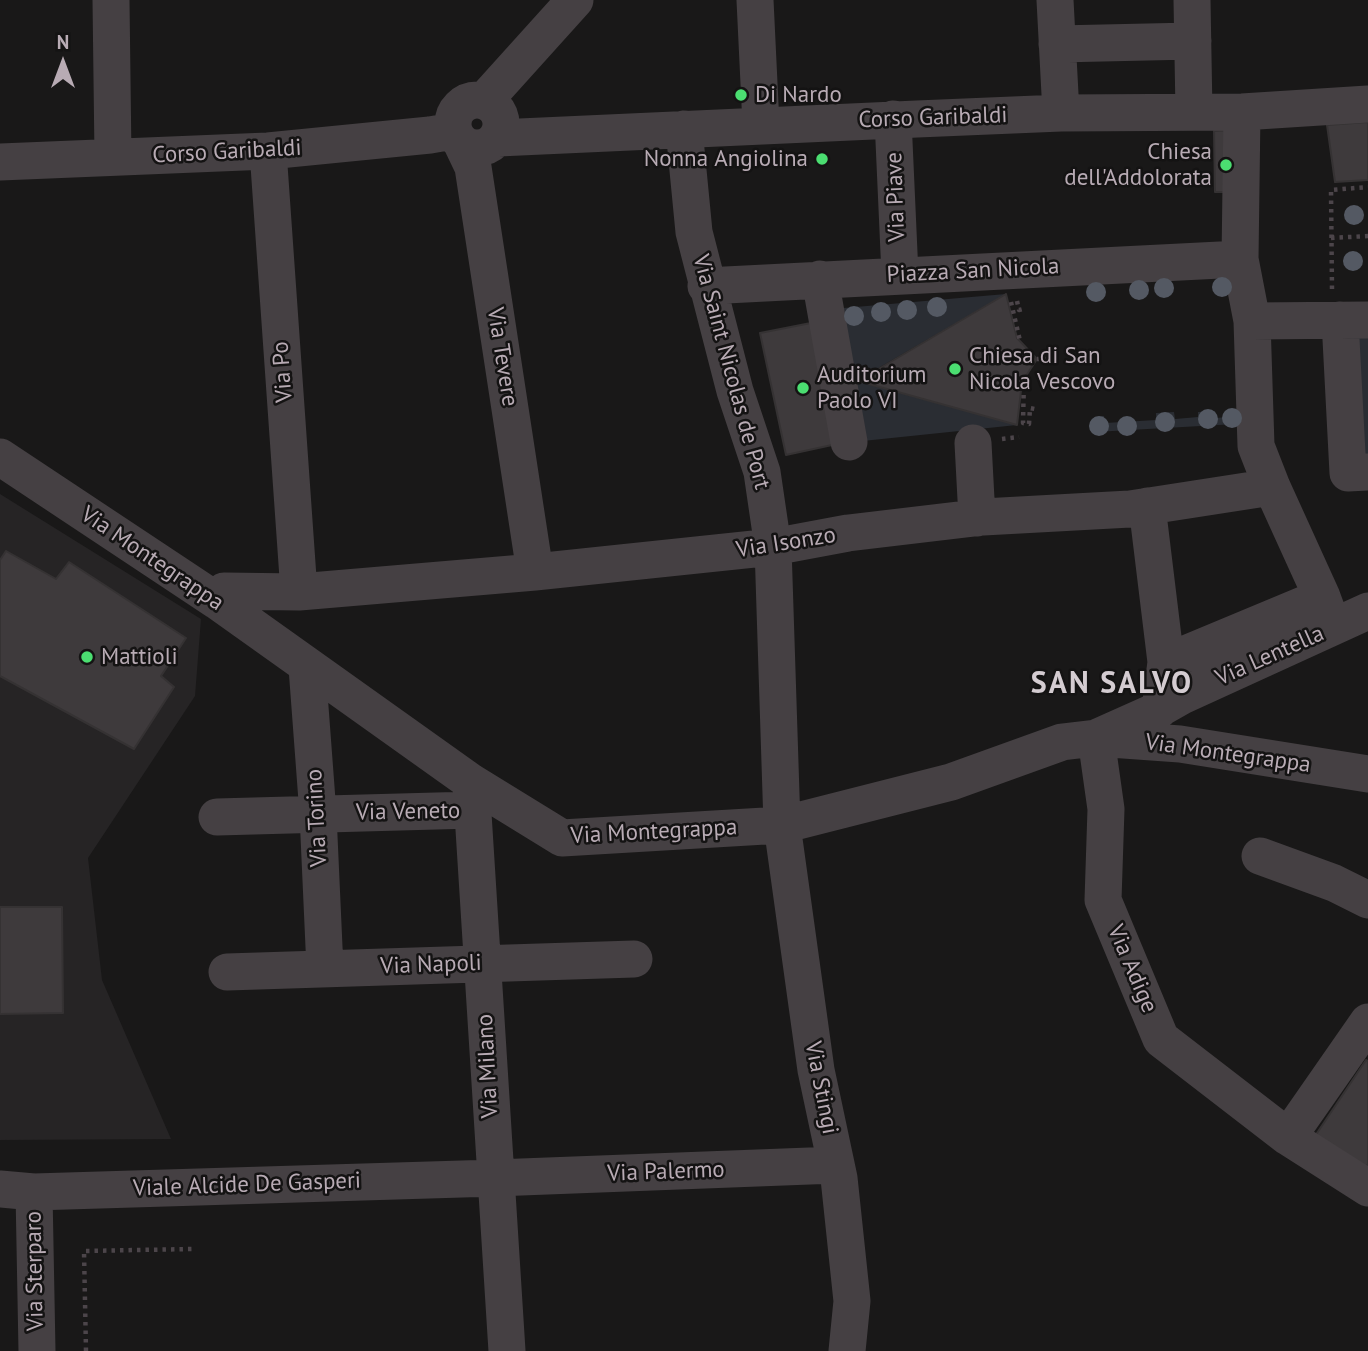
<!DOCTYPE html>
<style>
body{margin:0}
#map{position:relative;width:1368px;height:1351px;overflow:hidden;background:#191818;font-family:"PT Sans",sans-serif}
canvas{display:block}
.north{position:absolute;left:28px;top:28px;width:70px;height:70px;-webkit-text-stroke:5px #141313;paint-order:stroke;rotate:0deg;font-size:19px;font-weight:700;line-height:28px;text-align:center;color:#b8abb4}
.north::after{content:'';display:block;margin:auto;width:24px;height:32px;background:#b8abb4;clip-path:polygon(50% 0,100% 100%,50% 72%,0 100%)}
</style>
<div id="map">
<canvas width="1368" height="1351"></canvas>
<div class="north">N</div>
</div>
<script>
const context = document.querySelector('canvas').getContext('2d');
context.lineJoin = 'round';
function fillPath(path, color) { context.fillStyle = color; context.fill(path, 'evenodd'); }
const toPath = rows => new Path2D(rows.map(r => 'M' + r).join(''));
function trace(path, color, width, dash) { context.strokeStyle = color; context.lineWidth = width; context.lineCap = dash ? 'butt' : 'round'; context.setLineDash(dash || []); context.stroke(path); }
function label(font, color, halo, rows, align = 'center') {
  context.font = font + ' "PT Sans",sans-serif'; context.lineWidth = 5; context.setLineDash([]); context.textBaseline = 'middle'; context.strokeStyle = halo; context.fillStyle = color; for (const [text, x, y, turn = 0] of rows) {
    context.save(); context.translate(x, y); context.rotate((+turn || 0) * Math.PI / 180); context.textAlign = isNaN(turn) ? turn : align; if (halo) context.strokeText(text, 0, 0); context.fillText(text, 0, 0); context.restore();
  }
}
fillPath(toPath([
 [0,494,201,619,195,696,88,858,102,980,171,1139,0,1140]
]), '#262425');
fillPath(toPath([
 [1006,294,856,381,1017,425,853,442,832,309],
 [1368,330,1368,454,1354,454,1350,331],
 [1235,410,1236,424,1095,432,1094,417,1104,416,1105,423,1156,420,1156,413,1174,412,1175,419,1198,417,1198,412,1215,411,1216,418,1228,417,1228,411]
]), '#2a2d33');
const building = toPath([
 [1368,122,1368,180,1335,182,1327,125,1368,122],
 [1237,130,1238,192,1215,192,1214,131,1237,130],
 [1006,294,1017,338,1037,359,1022,382,1017,425,858,381,1006,294],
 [821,321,846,442,786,455,760,333,821,321],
 [6,551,56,579,69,562,186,638,161,676,174,687,134,749,0,676,0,560,6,551],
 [0,907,62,907,63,1013,0,1014,0,907],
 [1366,1060,1368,1061,1368,1164,1365,1169,1313,1139,1366,1060]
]);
fillPath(building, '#3e3a3c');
trace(building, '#353233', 2);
trace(toPath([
 [1331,238,1368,236],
 [1332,289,1331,190,1368,187],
 [1017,301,1019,310,1023,309],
 [1011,302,1020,341],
 [1037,359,1049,359],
 [1024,378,1023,423,1029,424,1030,408,1035,409],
 [1002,439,1019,437],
 [86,1351,84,1251,192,1249]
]), '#4c454a', 4.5, [3.5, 5]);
trace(toPath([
 [111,0,113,157],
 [755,0,761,125],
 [1055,0,1061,113],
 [1192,0,1194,112],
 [1057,44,1193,41],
 '453 124a24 24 0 1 1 48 0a24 24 0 1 1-48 0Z',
 [484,101,575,0],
 [1242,112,1240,259,1252,321,1256,446,1272,487,1322,597,1333,627],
 [893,119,900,275],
 [684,129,694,232,735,391,762,472,773,547,782,825,816,1070,839,1178,852,1301,847,1351],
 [498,138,917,119,1061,113,1242,112,1368,104],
 [462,144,473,167,535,572],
 [268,151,299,592],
 [0,162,268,151,430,135,453,131],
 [820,279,849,442],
 [706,286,1240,259],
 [1340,320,1348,473,1368,472],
 [1252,321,1368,320],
 [973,443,977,518],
 [0,457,217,601,471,782,562,838,782,825,951,782,1062,742,1096,738,1180,744,1368,774],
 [1147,506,1166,662,1160,709],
 [217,601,224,591,299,592,535,572,773,547,848,533,983,517,1130,509,1272,487],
 [1368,611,1182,696,1152,713,1096,738,1106,809,1103,900,1161,1039,1288,1137,1368,1188],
 [1166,662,1322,597],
 [307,667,318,814,325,969],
 [471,782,507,1351],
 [217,817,473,810],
 [1260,856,1334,883,1368,900],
 [227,972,634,959],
 [1288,1137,1368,1022],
 [0,1189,34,1192,495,1178,836,1165],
 [34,1192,37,1351]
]), '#454043', 37);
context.fillStyle = '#545963';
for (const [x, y] of [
 [1354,215],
 [1353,261],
 [1222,287],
 [1164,288],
 [1139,290],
 [1096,292],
 [937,307],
 [907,310],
 [881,312],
 [854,316],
 [1232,418],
 [1208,419],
 [1165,422],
 [1099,426],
 [1127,426]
]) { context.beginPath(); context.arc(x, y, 10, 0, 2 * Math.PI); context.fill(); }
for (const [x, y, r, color] of [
 [741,95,7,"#4bde71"],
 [822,159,7,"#4bde71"],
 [1226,165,7,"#4bde71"],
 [955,369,7,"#4bde71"],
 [803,388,7,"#4bde71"],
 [87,657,7,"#4bde71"]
]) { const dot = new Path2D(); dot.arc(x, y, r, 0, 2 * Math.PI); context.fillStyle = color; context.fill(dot); trace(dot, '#141313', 2.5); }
label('23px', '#b8abb4', '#141313', [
 ["Di Nardo",755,95],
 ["Chiesa",1212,152,"right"],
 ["dell'Addolorata",1212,178,"right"],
 ["Nonna Angiolina",808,159,"right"],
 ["Chiesa di San",969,356],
 ["Nicola Vescovo",969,382],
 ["Auditorium",817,375],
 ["Paolo VI",817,401],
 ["Mattioli",101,657]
], 'left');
label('23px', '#b8abb4', '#141313', [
 ["Corso Garibaldi",933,118,-2],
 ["Corso Garibaldi",227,152,-3],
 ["Via Piave",896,197,-92],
 ["Piazza San Nicola",973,271,-3],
 ["Via Tevere",502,357,81],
 ["Via Po",283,372,-94],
 ["Via Saint Nicolas de Port",731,372,75],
 ["Via Isonzo",786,543,-9],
 ["Via Montegrappa",152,559,34],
 ["Via Lentella",1270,656,-24],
 ["Via Montegrappa",1228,754,8],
 ["Via Veneto",408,812,-1],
 ["Via Torino",317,818,-93],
 ["Via Montegrappa",654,832,-3],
 ["Via Napoli",431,965,-2],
 ["Via Adige",1132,969,67],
 ["Via Milano",488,1066,-93],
 ["Via Stingi",821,1088,79],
 ["Via Palermo",666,1172,-2],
 ["Viale Alcide De Gasperi",247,1185,-2],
 ["Via Sterparo",35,1271,-91]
]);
context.letterSpacing = '2px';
label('bold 30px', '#d4ccd1', '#141313', [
 ["SAN SALVO",1112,684]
]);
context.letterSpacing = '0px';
</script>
